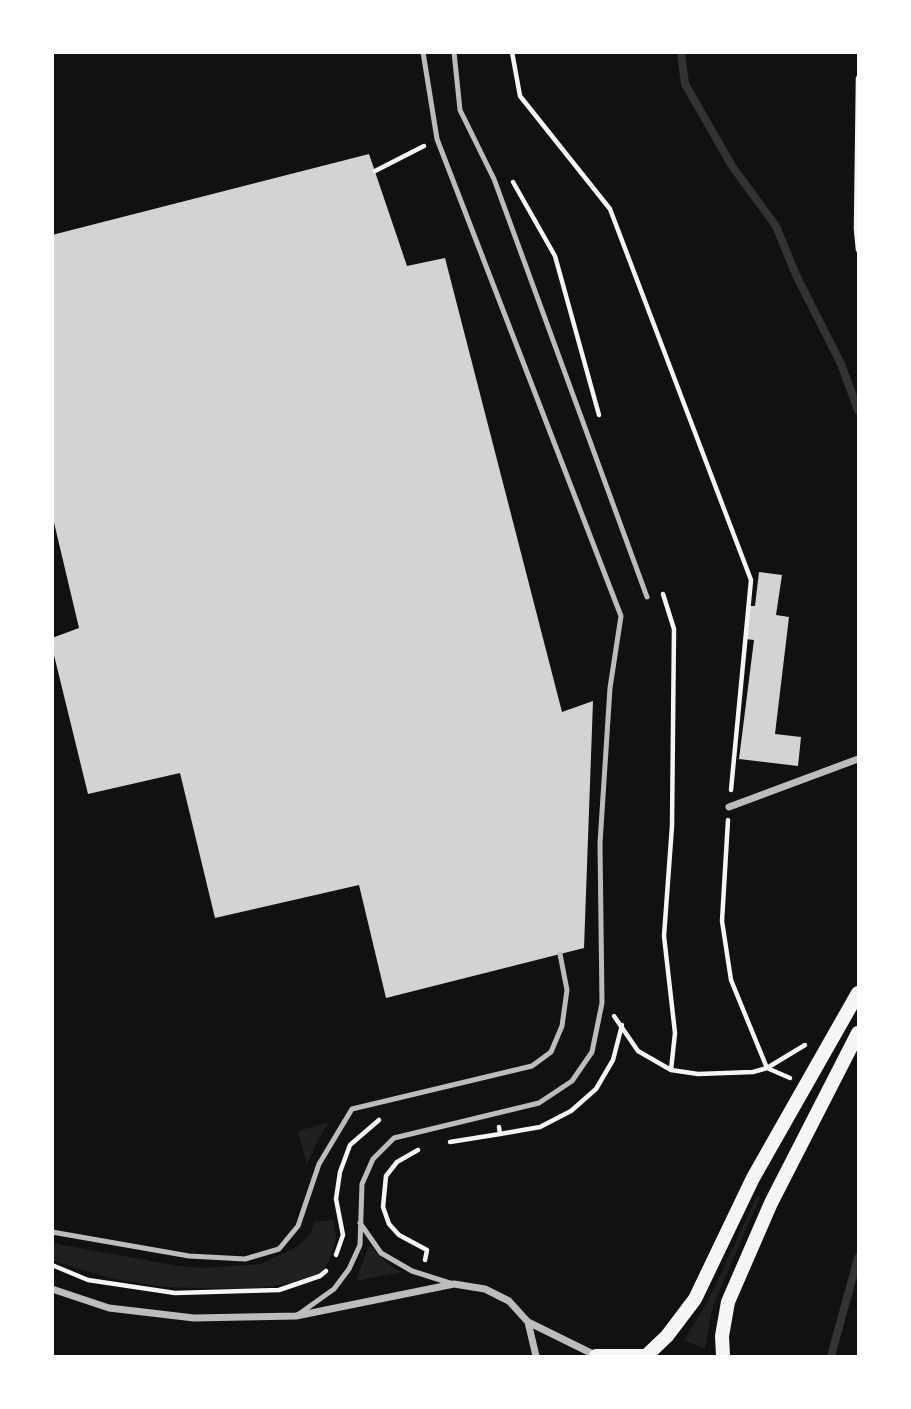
<!DOCTYPE html>
<style>
body{margin:0}
#map{position:relative;width:911px;height:1409px;overflow:hidden;background:#111;font-family:"Public Sans",sans-serif}
canvas{display:block}
.frame{position:absolute;inset:0;border:54px solid #fff;pointer-events:none}
</style>
<div id="map">
<canvas width="911" height="1409"></canvas>
<div class="frame"></div>
</div>
<script>
const context = document.querySelector('canvas').getContext('2d');
context.lineJoin = 'round';
function fillPath(path, color) { context.fillStyle = color; context.fill(path, 'evenodd'); }
const toPath = rows => new Path2D(rows.map(r => 'M' + r).join(''));
function trace(path, color, width, dash) { context.strokeStyle = color; context.lineWidth = width; context.lineCap = dash ? 'butt' : 'round'; context.setLineDash(dash || []); context.stroke(path); }
fillPath(toPath([
 [329,1122,317,1142,307,1165,298,1131],
 [757,1196,760,1197,713,1306,705,1349,684,1340,708,1301],
 [333,1220,336,1237,330,1260,319,1275,296,1283,247,1289,162,1287,110,1278,53,1261,52,1243,178,1266,203,1268,261,1264,298,1246,311,1233,314,1222],
 [369,1245,390,1266,402,1272,356,1281]
]), '#202020');
trace(toPath([
 [681,52,685,84,732,166,776,226,796,275,841,364,858,410],
 [831,1356,858,1258]
]), '#333', 8);
fillPath(toPath([
 [369,154,407,266,445,258,562,712,593,701,584,948,386,998,359,885,215,918,180,773,88,794,52,647,52,638,79,628,52,514,52,235],
 [759,572,782,575,776,615,789,617,775,734,801,737,798,766,739,759,754,640,745,639,750,606,755,606]
]), '#d3d3d3');
trace(toPath([
 [512,52,520,96,610,209,751,580,731,790],
 [858,78,856,229,858,250],
 [375,171,424,146],
 [513,182,555,256,599,415],
 [663,594,674,629,672,826,664,936,675,1033,671,1070],
 [728,820,722,921,731,980,767,1068,790,1078],
 [614,1016,638,1051,671,1070,698,1074,753,1072,767,1068,805,1045],
 [500,1134,540,1127,571,1111,596,1089,613,1060,622,1025],
 [450,1142,500,1134,499,1127],
 [418,1150,397,1162,386,1176,383,1207,389,1224,399,1235,427,1250,425,1260],
 [336,1255,343,1235,336,1199,340,1172,350,1145,379,1120],
 [52,1265,88,1280,175,1293,279,1290,320,1276,326,1271]
]), '#f5f5f5', 4.5);
trace(toPath([
 [454,52,460,110,494,179,647,597],
 [360,1223,381,1253,412,1271,453,1284],
 [52,1232,189,1256,245,1259,279,1249,298,1226,319,1164,352,1109,532,1066,551,1052,562,1026,567,990,560,954],
 [299,1314,334,1289,349,1269,360,1245,362,1184,373,1159,394,1138,539,1103,572,1081,592,1052,602,1003,600,843,610,688,621,616,437,139,423,52]
]), '#bcbcbc', 5);
trace(toPath([
 [729,807,858,759],
 [52,1289,109,1308,194,1318,296,1316,454,1284,485,1289,509,1301,528,1322,597,1356],
 [528,1322,536,1356]
]), '#bcbcbc', 7);
trace(toPath([
 [596,1356,649,1356],
 [646,1356,667,1336,695,1299,753,1178,858,993],
 [723,1356,722,1336,728,1302,771,1203,858,1033]
]), '#f5f5f5', 14);
</script>
